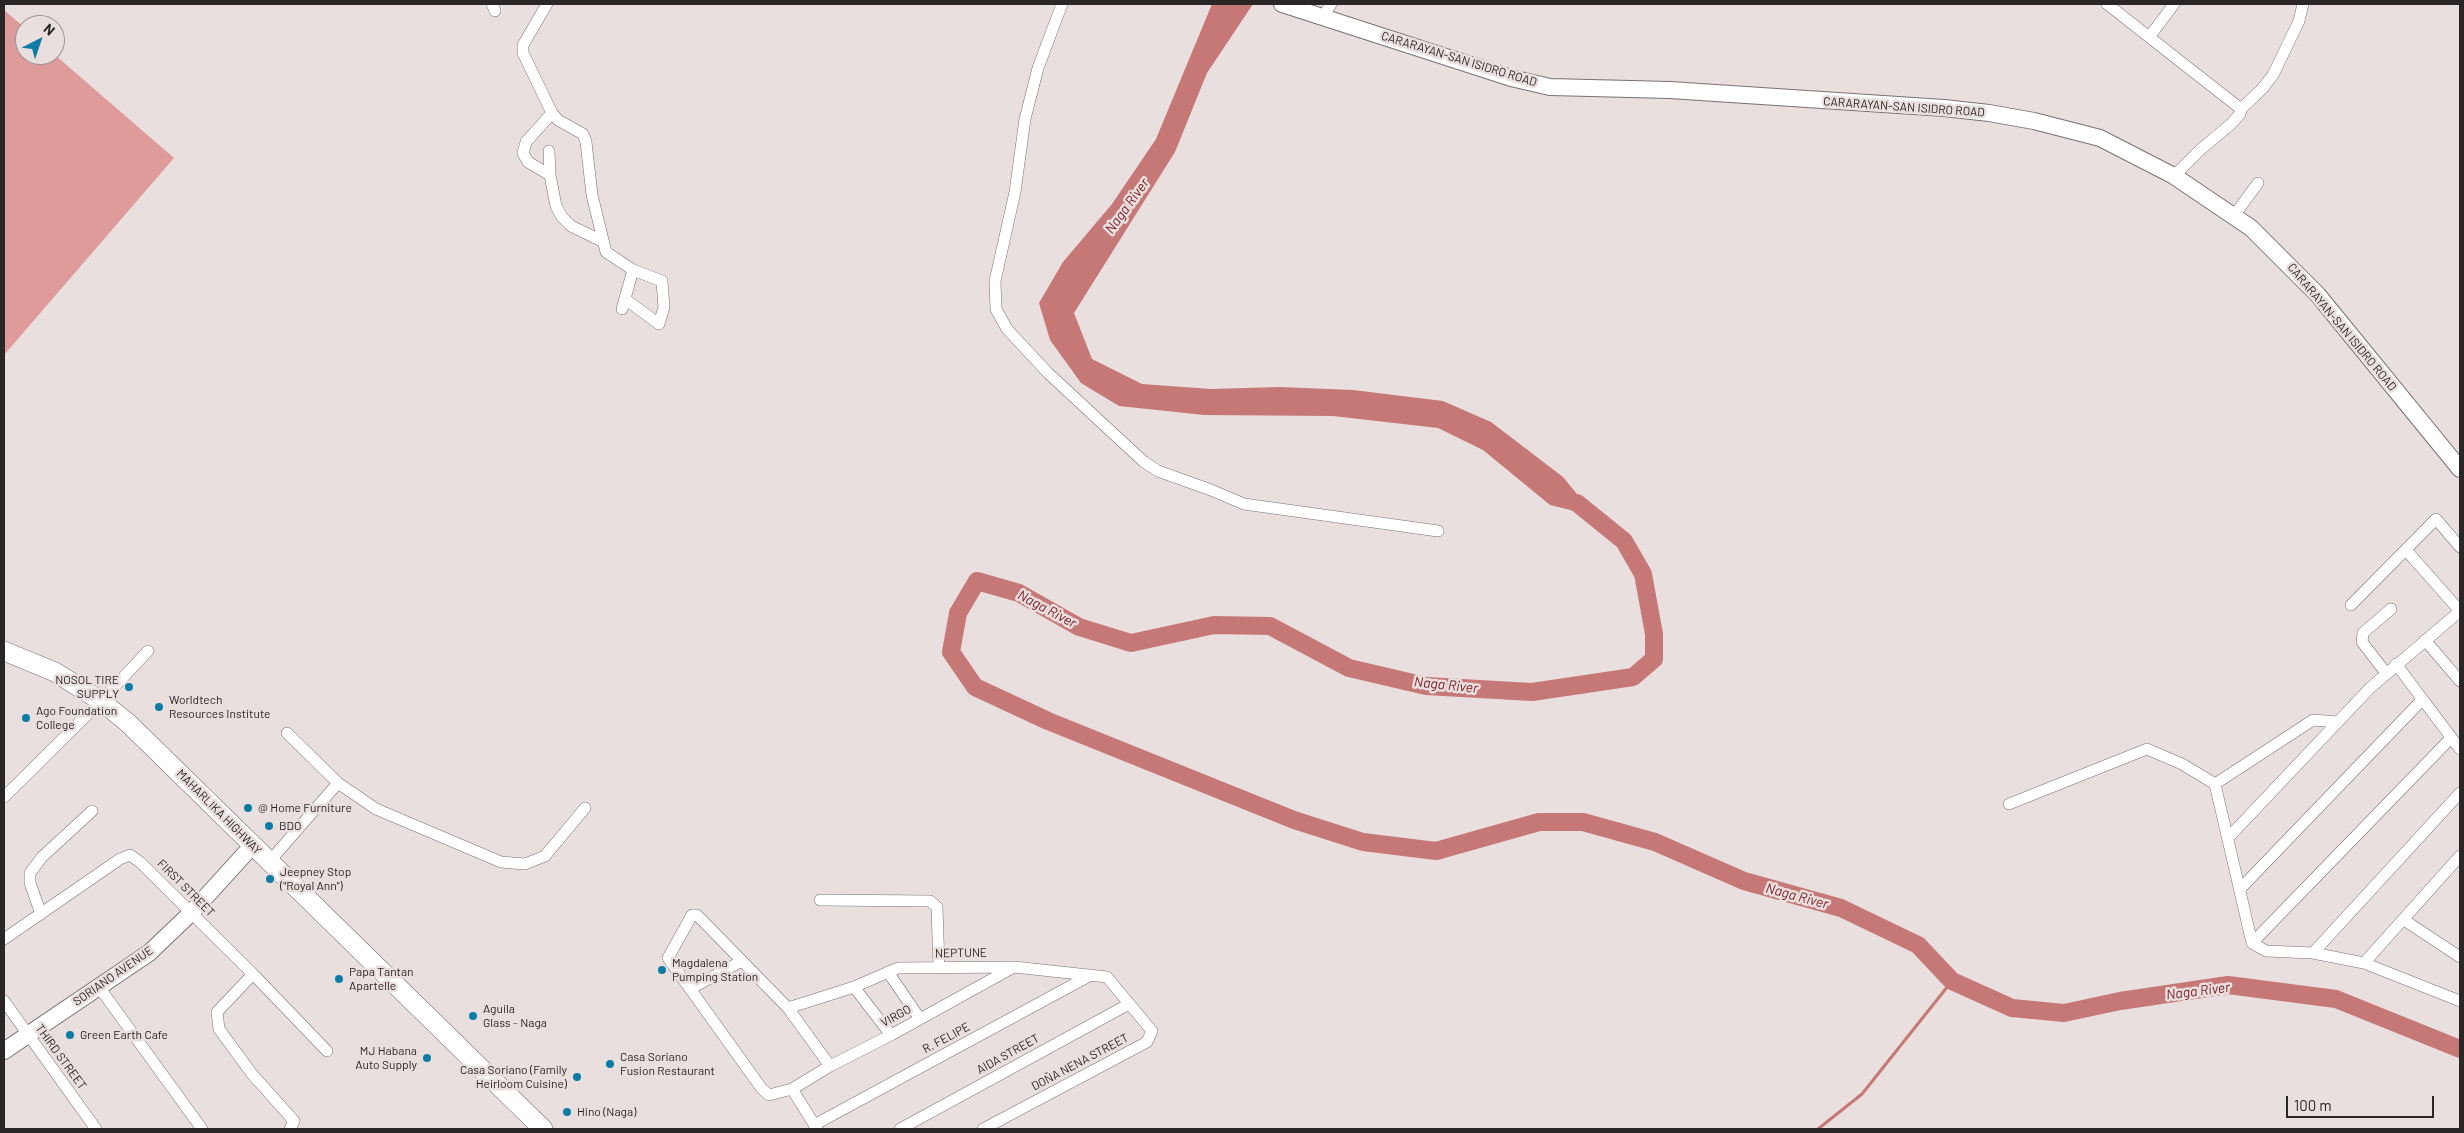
<!DOCTYPE html>
<meta charset="utf-8">
<style>
body{margin:0}
#map{position:relative;width:2464px;height:1133px;overflow:hidden;background:#e9dfde;font-family:Barlow,sans-serif}
canvas{display:block}
.frame{position:absolute;inset:0;border:5px solid #292625;pointer-events:none}
.north{position:absolute;left:15px;top:15px;width:50px;height:50px;box-sizing:border-box;background:#e9dfde;border:1px solid #9c9594;border-radius:50%;rotate:41deg;font-size:14px;font-weight:700;line-height:20px;text-align:center;color:#292625}
.north::after{content:'';display:block;margin:auto;width:18px;height:22px;background:#0e7ba5;clip-path:polygon(50% 0,100% 100%,50% 72%,0 100%)}
.scale{position:absolute;left:2286px;top:1096px;width:148px;height:22px;box-sizing:border-box;border:2px solid #292625;border-top:0;padding-left:6px;font-size:15px;line-height:18px;white-space:nowrap;color:#292625;-webkit-text-stroke:4px #e9dfde;paint-order:stroke}
</style>
<div id="map">
<canvas width="2464" height="1133"></canvas>
<div class="frame"></div>
<div class="north">N</div>
<div class="scale">100 m</div>
</div>
<script>
const context = document.querySelector('canvas').getContext('2d');
context.lineJoin = 'round';
function fillPath(path, color) { context.fillStyle = color; context.fill(path, 'evenodd'); }
const toPath = rows => new Path2D(rows.map(r => 'M' + r).join(''));
function trace(path, color, width, dash) { context.strokeStyle = color; context.lineWidth = width; context.lineCap = dash ? 'butt' : 'round'; context.setLineDash(dash || []); context.stroke(path); }
function label(font, color, halo, rows, align = 'center') {
  context.font = font + ' Barlow,sans-serif'; context.lineWidth = 5; context.setLineDash([]); context.textBaseline = 'middle'; context.strokeStyle = halo; context.fillStyle = color; for (const [text, x, y, turn = 0] of rows) {
    context.save(); context.translate(x, y); context.rotate((+turn || 0) * Math.PI / 180); context.textAlign = isNaN(turn) ? turn : align; if (halo) context.strokeText(text, 0, 0); context.fillText(text, 0, 0); context.restore();
  }
}
fillPath(toPath([
 [4,10,25,28,25,55,55,55,174,158,4,355]
]), '#df9b99');
fillPath(toPath([
 [1212,4,1253,4,1207,73,1175,152,1074,313,1092,359,1142,384,1211,389,1280,387,1353,390,1443,401,1491,422,1563,477,1595,516,1550,505,1483,450,1438,428,1333,416,1204,415,1119,406,1081,383,1050,340,1039,303,1063,262,1112,204,1156,139]
]), '#c67876');
trace(toPath([
 [1818,1129,1862,1094,1952,981]
]), '#c67876', 3);
trace(toPath([
 [1577,503,1624,541,1643,574,1654,634,1654,659,1633,677,1532,692,1426,686,1349,668,1270,626,1214,625,1131,643,1079,627,1019,593,977,581,958,613,951,652,975,687,1048,721,1294,820,1363,842,1436,851,1539,822,1583,822,1655,842,1744,881,1841,908,1918,945,1952,981,2012,1008,2064,1013,2120,1001,2228,985,2336,999,2460,1049]
]), '#c67876', 18);
const street = toPath([
 [492,4,495,11],
 [547,4,523,45,523,53,552,113,558,120,583,134,586,142,592,195,606,252,633,270,622,309],
 [1062,4,1038,68,1025,119,1015,192,995,281,996,309,1007,329,1048,373,1144,462,1158,471,1211,490,1244,504,1438,531],
 [2107,4,2241,109,2240,114,2231,124,2200,150,2174,176],
 [1323,17,1331,4],
 [2150,36,2174,4],
 [2241,109,2262,89,2273,75,2299,21,2303,4],
 [549,151,550,175,556,206,562,217,571,226,602,241],
 [550,175,528,162,523,153,526,142,552,113],
 [2233,217,2258,183],
 [625,299,659,324,664,307,662,281,633,270],
 [2351,605,2436,519,2460,547],
 [2425,640,2460,681],
 [2396,664,2460,749],
 [2386,673,2362,642,2363,633,2391,609],
 [287,733,338,783],
 [2215,784,2313,720,2337,722],
 [4,797,101,701,148,651],
 [2009,804,2147,749,2182,764,2215,784,2252,943,2266,951,2313,953,2364,963,2460,1001],
 [2228,838,2370,688,2460,611,2406,550],
 [269,862,338,783,376,809,501,862,525,864,545,856,585,808],
 [2240,889,2422,700],
 [820,900,930,901,937,907,939,967],
 [41,914,30,883,30,873,42,857,92,811],
 [2404,920,2460,957],
 [4,939,120,859,130,855,140,862,253,974,327,1051],
 [2252,943,2451,738],
 [2313,953,2460,793],
 [2364,963,2460,856],
 [888,972,920,1019],
 [253,974,217,1012,219,1029,252,1074,294,1121,290,1129],
 [99,987,202,1129],
 [854,987,891,1035],
 [690,989,740,962],
 [4,1001,96,1129],
 [788,1008,854,987,898,968,1014,967,1107,977,1152,1031,1147,1042,983,1129],
 [830,1066,788,1008,697,915,692,915,668,958,762,1089,769,1095,792,1089,830,1066,891,1035,1014,967],
 [792,1089,817,1129],
 [814,1125,1091,975],
 [900,1129,1129,1004]
]);
const secondary = toPath([
 [1282,4,1511,78,1550,87,1670,90,1944,108,1989,113,2034,121,2100,138,2174,176,2251,228,2318,295,2460,469],
 [4,1051,149,953,191,913,253,845]
]);
const primary = toPath([
 [4,651,55,672,101,701,128,723,543,1129]
]);
trace(street, '#7a7171', 12);
trace(secondary, '#7a7171', 18);
trace(primary, '#7a7171', 20);
trace(street, '#fff', 11);
trace(secondary, '#fff', 16);
trace(primary, '#fff', 19);
for (const [x, y, r, color] of [
 [129,687,5,"#0e7ba5"],
 [159,707,5,"#0e7ba5"],
 [26,718,5,"#0e7ba5"],
 [248,808,5,"#0e7ba5"],
 [269,826,5,"#0e7ba5"],
 [270,879,5,"#0e7ba5"],
 [662,970,5,"#0e7ba5"],
 [339,979,5,"#0e7ba5"],
 [473,1016,5,"#0e7ba5"],
 [70,1035,5,"#0e7ba5"],
 [427,1058,5,"#0e7ba5"],
 [610,1064,5,"#0e7ba5"],
 [577,1077,5,"#0e7ba5"],
 [567,1112,5,"#0e7ba5"]
]) { const dot = new Path2D(); dot.arc(x, y, r, 0, 2 * Math.PI); context.fillStyle = color; context.fill(dot); trace(dot, '#e9dfde', 2); }
label('12px', '#292625', '#e9dfde', [
 ["CARARAYAN-SAN ISIDRO ROAD",1459,59,17],
 ["CARARAYAN-SAN ISIDRO ROAD",1904,107,4],
 ["CARARAYAN-SAN ISIDRO ROAD",2342,327,50],
 ["MAHARLIKA HIGHWAY",219,812,45],
 ["FIRST STREET",186,888,45],
 ["NEPTUNE",961,953,-1],
 ["SORIANO AVENUE",113,976,-35],
 ["VIRGO",896,1016,-29],
 ["R. FELIPE",946,1038,-28],
 ["AIDA STREET",1008,1054,-29],
 ["THIRD STREET",61,1057,54],
 ["DOÑA NENA STREET",1080,1062,-28]
]);
label('12px', '#292625', '#e9dfde', [
 ["NOSOL TIRE",119,680,"right"],
 ["SUPPLY",119,694,"right"],
 ["Worldtech",169,700],
 ["Resources Institute",169,714],
 ["Ago Foundation",36,711],
 ["College",36,725],
 ["@ Home Furniture",258,808],
 ["BDO",279,826],
 ["Jeepney Stop",280,872],
 ["(\"Royal Ann\")",280,886],
 ["Magdalena",672,963],
 ["Pumping Station",672,977],
 ["Papa Tantan",349,972],
 ["Apartelle",349,986],
 ["Aguila",483,1009],
 ["Glass - Naga",483,1023],
 ["Green Earth Cafe",80,1035],
 ["MJ Habana",417,1051,"right"],
 ["Auto Supply",417,1065,"right"],
 ["Casa Soriano",620,1057],
 ["Fusion Restaurant",620,1071],
 ["Casa Soriano (Family",567,1070,"right"],
 ["Heirloom Cuisine)",567,1084,"right"],
 ["Hino (Naga)",577,1112]
], 'left');
label('italic 14px', '#7a1c23', '#e9dfde', [
 ["Naga River",1127,206,-54],
 ["Naga River",1047,609,28],
 ["Naga River",1446,685,6],
 ["Naga River",1797,896,15],
 ["Naga River",2198,991,-7]
]);
</script>
